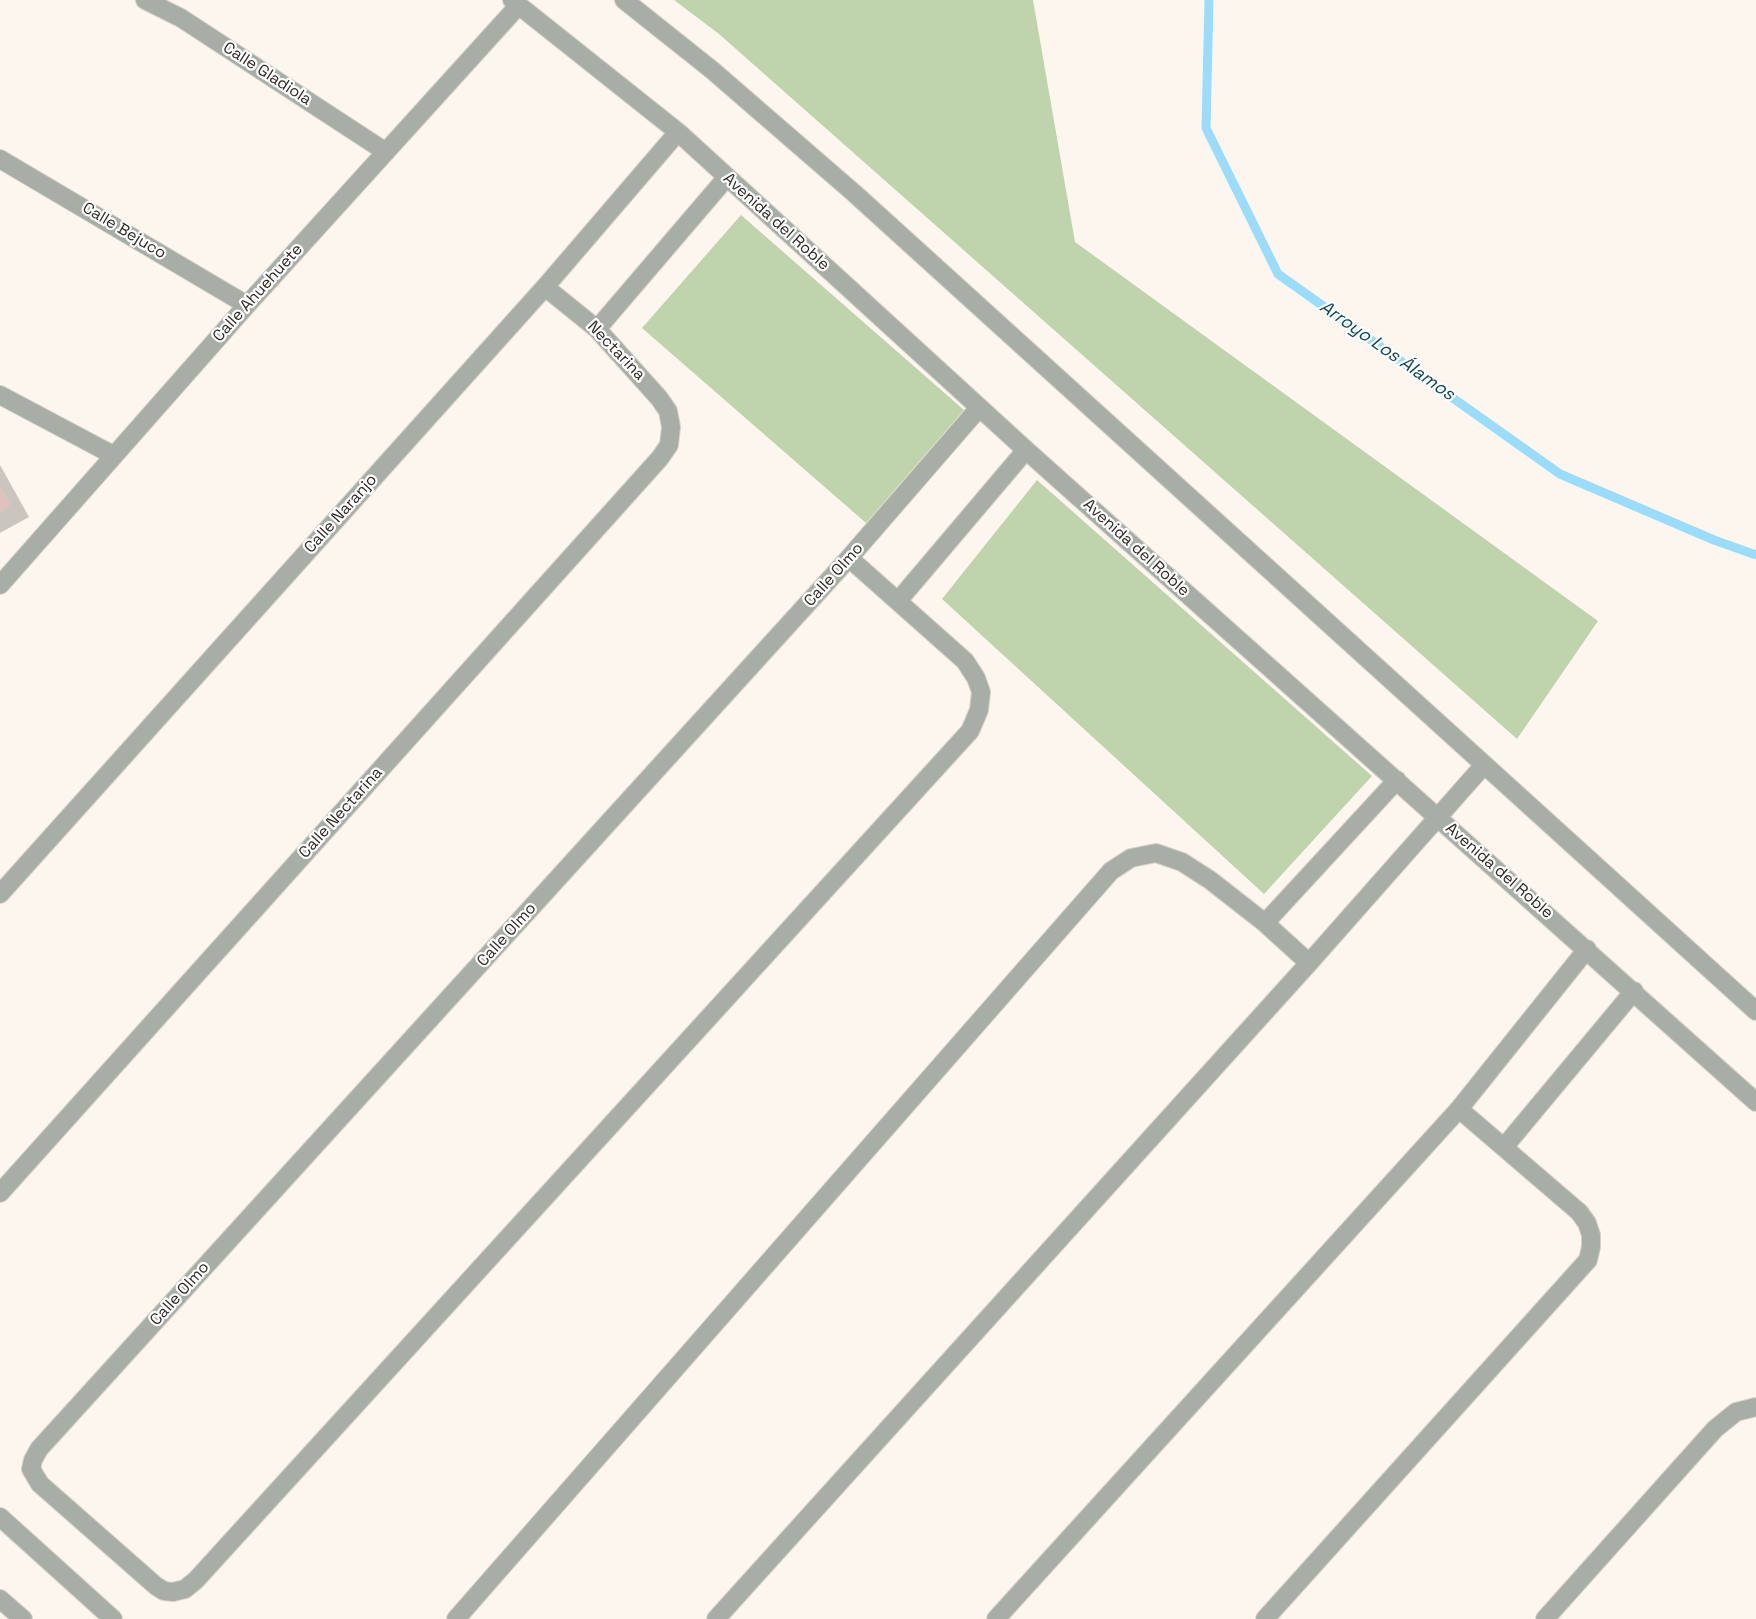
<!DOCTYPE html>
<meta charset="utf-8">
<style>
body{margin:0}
canvas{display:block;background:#fdf6ef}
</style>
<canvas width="1756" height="1619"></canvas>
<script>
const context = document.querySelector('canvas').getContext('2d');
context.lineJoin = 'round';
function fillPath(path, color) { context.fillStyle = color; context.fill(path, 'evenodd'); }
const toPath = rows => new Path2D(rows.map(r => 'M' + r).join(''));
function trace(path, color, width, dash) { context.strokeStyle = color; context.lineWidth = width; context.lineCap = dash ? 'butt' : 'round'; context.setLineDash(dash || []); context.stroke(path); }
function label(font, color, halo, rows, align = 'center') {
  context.font = font + ' "Space Grotesk",sans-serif'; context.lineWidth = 4.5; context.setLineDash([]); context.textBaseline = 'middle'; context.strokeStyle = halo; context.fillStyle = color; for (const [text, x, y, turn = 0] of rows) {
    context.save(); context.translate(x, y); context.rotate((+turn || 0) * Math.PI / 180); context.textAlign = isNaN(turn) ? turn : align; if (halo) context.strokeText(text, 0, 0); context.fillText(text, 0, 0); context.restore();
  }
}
fillPath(toPath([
 [674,0,1033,0,1075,242,1598,621,1517,739,719,34],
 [741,215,964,410,866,523,642,328],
 [1037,480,1372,776,1264,894,942,599]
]), '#bfd4ac');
fillPath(toPath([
 [0,465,29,517,0,533]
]), '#0003');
trace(toPath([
 [1209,0,1206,128,1278,274,1560,474,1714,540,1756,555]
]), '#9bdcfa', 9);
fillPath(toPath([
 [0,486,11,505,0,512]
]), '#ddc3bc');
const minor = toPath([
 [145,0,181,18,386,152],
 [512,0,678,132,1026,450,1756,1102],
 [624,0,712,70,854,193,1756,1011],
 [0,159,247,305],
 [597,329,727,177],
 [0,395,113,455],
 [849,558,965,661,976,678,981,692,979,710,970,731,196,1580,185,1589,173,1592,164,1591,156,1586,40,1484,31,1469,33,1460,39,1449,849,558,979,408],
 [0,585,247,305,519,5],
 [898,601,1026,450],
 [0,894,545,287,678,132],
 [1265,923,1397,780],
 [1505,1146,1634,991],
 [0,1193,660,458,669,445,671,427,668,411,659,398,597,329,545,287],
 [0,1517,113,1619],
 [0,1599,23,1619],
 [456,1619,1111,871,1131,858,1156,853,1182,862,1210,880,1265,923,1309,963],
 [716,1619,1309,963,1484,765],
 [996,1619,1459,1109,1587,949],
 [1265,1619,1588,1260,1591,1247,1591,1235,1587,1223,1579,1212,1459,1109],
 [1545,1619,1715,1429,1736,1412,1756,1407]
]);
trace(minor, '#d8d1ca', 20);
trace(minor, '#a7aea6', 18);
label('16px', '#2e2921', '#fff', [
 ["Calle Gladiola",267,74,33],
 ["Avenida del Roble",776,222,42],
 ["Calle Bejuco",124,231,31],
 ["Calle Ahuehuete",258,293,-48],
 ["Nectarina",616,351,46],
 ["Calle Naranjo",341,514,-48],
 ["Avenida del Roble",1136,548,42],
 ["Calle Olmo",834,575,-48],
 ["Calle Nectarina",341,813,-48],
 ["Avenida del Roble",1499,871,41],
 ["Calle Olmo",507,935,-48],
 ["Calle Olmo",180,1294,-48]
]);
label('italic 18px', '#11475c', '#fff', [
 ["Arroyo Los Álamos",1387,351,35]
]);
</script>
